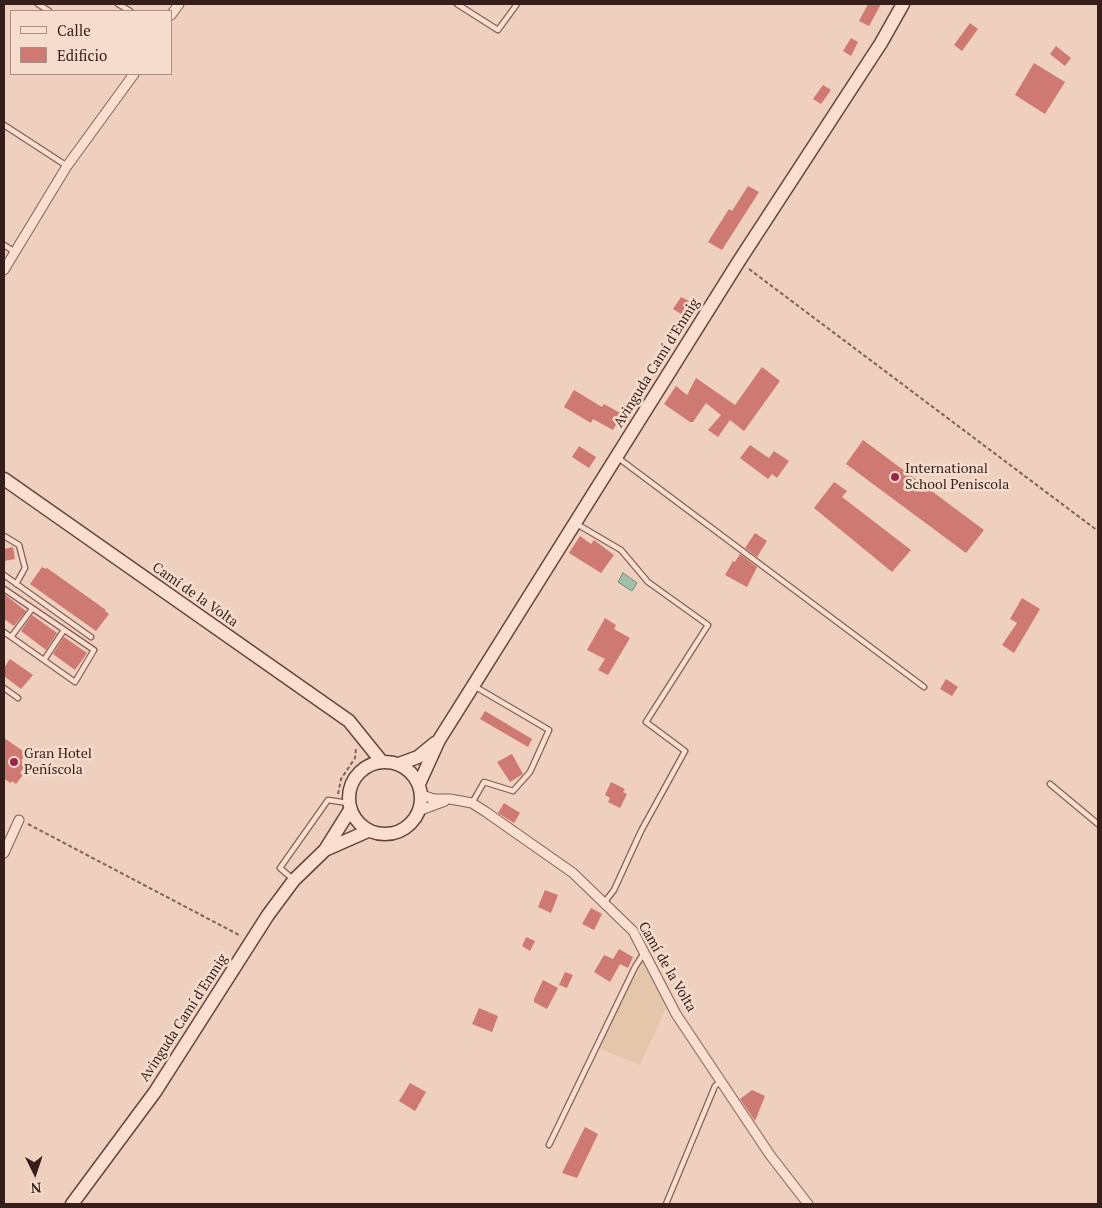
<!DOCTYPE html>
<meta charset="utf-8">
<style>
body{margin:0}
#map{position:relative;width:1102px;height:1208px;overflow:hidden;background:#efcfbe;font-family:"PT Serif",serif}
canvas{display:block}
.frame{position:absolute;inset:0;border:5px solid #361f1b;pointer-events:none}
.legend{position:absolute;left:10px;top:10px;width:162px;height:65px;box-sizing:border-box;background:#f6dccd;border:1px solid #a99086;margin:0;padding:6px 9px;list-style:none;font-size:15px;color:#361f1b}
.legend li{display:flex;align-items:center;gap:10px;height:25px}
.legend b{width:25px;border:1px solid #a99086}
.north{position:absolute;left:10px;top:1148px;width:50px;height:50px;-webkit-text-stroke:4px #f6dccd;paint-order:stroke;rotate:176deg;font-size:14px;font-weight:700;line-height:20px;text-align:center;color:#361f1b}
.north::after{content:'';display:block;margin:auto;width:18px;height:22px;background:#361f1b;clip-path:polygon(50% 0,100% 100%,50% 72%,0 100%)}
</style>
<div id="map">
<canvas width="1102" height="1208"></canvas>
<div class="frame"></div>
<ul class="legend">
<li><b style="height:6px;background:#fadfd1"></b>Calle</li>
<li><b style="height:14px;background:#ce7972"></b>Edificio</li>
</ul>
<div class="north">N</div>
</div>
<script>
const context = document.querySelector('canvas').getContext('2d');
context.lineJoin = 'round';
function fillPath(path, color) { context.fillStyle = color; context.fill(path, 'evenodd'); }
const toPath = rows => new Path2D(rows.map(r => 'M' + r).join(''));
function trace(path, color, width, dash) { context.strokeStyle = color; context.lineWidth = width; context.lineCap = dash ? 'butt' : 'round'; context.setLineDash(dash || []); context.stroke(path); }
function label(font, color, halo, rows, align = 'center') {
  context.font = font + ' "PT Serif",serif'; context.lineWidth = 5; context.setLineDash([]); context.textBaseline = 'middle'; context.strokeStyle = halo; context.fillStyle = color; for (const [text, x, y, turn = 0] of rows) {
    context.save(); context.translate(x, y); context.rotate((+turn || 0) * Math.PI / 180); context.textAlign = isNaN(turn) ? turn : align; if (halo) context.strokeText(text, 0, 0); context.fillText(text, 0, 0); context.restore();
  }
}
fillPath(toPath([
 [639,952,667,1006,640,1065,593,1046]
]), '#e4c7ab');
const water = toPath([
 [623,573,637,583,632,591,618,582,623,573]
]);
fillPath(water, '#a1c0ac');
trace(water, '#698e78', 1);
fillPath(toPath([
 [868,4,881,4,869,26,859,21],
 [970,23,978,29,962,51,954,45],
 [851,38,858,42,851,56,843,51],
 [1056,46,1071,58,1065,66,1050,54],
 [1034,63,1065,82,1045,114,1015,95],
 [823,85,831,90,821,104,813,99],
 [748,186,759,192,722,250,708,242,729,209,732,211],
 [681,297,689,301,681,314,673,309],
 [762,367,780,381,744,431,730,420,718,437,708,430,721,415,706,403,693,422,690,422,664,404,676,386,687,395,696,378,735,405],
 [574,390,602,407,604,404,622,414,613,430,593,419,591,423,564,407],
 [863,440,984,530,966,553,846,464],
 [750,445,769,458,774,451,789,461,777,478,772,474,768,479,740,458],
 [579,446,596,457,589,468,572,457],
 [834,482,847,491,842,497,911,550,892,572,814,508],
 [755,533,767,541,757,557,745,548],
 [580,536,591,544,594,540,614,555,601,573,569,553],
 [13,547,15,559,4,561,4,549],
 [740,554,757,567,747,587,725,575,733,561,735,562],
 [42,567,46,569,47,568,106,610,105,611,109,614,96,631,30,584],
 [4,594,26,611,14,626,4,619],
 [1022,598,1040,609,1014,653,1002,645,1017,623,1010,619],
 [32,615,57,633,46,650,21,631],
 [605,618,616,625,614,629,630,638,608,675,598,670,605,659,587,650],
 [64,637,87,653,75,670,53,654],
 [10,659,33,675,21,689,4,676,4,668],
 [946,679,958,687,952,696,940,689],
 [485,711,532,739,528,747,480,719],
 [4,738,26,753,21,761,26,764,20,773,23,775,16,784,12,781,11,783,4,779],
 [512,754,523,774,510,782,497,762],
 [611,782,625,789,623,792,627,794,620,808,608,802,610,798,605,795],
 [504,803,520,813,514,823,498,813],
 [545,890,558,895,551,913,538,907],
 [591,908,602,914,594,930,582,924],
 [526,937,535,941,530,951,522,946],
 [619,949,633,957,628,968,620,964,610,982,594,972,604,955,613,959],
 [565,972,573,975,567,988,559,985],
 [543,980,558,988,547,1009,534,1002,534,999],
 [479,1008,498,1016,492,1032,472,1024],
 [410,1083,426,1092,415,1111,399,1101],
 [752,1090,765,1096,755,1121,740,1099],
 [585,1127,598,1134,577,1178,562,1173]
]), '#ce7972');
const lane = toPath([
 [38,4,49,11],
 [118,4,130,11],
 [457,4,498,30,517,4],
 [4,125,67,166],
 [4,245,15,252],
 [617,457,924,687],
 [575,523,621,550,648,582,708,625,646,722,685,751,641,831,614,890,604,903],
 [4,536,19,545,25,568,16,584],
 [4,575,91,637],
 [4,589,94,650,75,682,4,632],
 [11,637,32,609],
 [44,660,64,630],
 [4,688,18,698],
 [1050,784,1098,824],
 [472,803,484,782,513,791,530,772,549,730,474,686],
 [294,880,280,868,328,800,348,803],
 [549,1145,635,967,644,953],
 [666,1204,715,1086,720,1082]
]);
const street = toPath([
 [171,15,179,4],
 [4,270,67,166,134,74],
 [422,795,434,799,450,799,472,803,486,812,573,873,633,931,676,1014,770,1155,808,1204],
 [421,810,445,801],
 [4,853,19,820]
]);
const secondary = toPath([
 [4,479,349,721,382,762],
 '349 798a36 36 0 1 1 72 0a36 36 0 1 1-72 0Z',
 [399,764,418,757,435,743],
 [419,784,439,740,473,686,739,261,881,43,903,4],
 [325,850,368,831],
 [72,1204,155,1092,268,915,294,880,325,850,350,810]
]);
trace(lane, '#875f56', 7);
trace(street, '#875f56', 11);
trace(secondary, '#69413a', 15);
trace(toPath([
 [749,269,1098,531],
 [338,794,341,779,355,758,356,748],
 [28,824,241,936]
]), '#875f56', 2, [4, 2.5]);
trace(lane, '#fadfd1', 4.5);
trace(street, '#fadfd1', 9);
trace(secondary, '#fadfd1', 12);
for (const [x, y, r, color] of [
 [895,477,5,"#98254d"],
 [14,762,5,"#98254d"]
]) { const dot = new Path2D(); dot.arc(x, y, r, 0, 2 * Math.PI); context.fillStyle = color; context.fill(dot); trace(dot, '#f6dccd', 2); }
label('14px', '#361f1b', '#f6dccd', [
 ["Avinguda Camí d'Enmig",657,363,-58],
 ["Camí de la Volta",195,595,35],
 ["Camí de la Volta",667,967,60],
 ["Avinguda Camí d'Enmig",184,1018,-57]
]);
label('14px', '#361f1b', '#f6dccd', [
 ["International",905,469],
 ["School Peniscola",905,485],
 ["Gran Hotel",24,754],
 ["Peñíscola",24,770]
], 'left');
</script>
